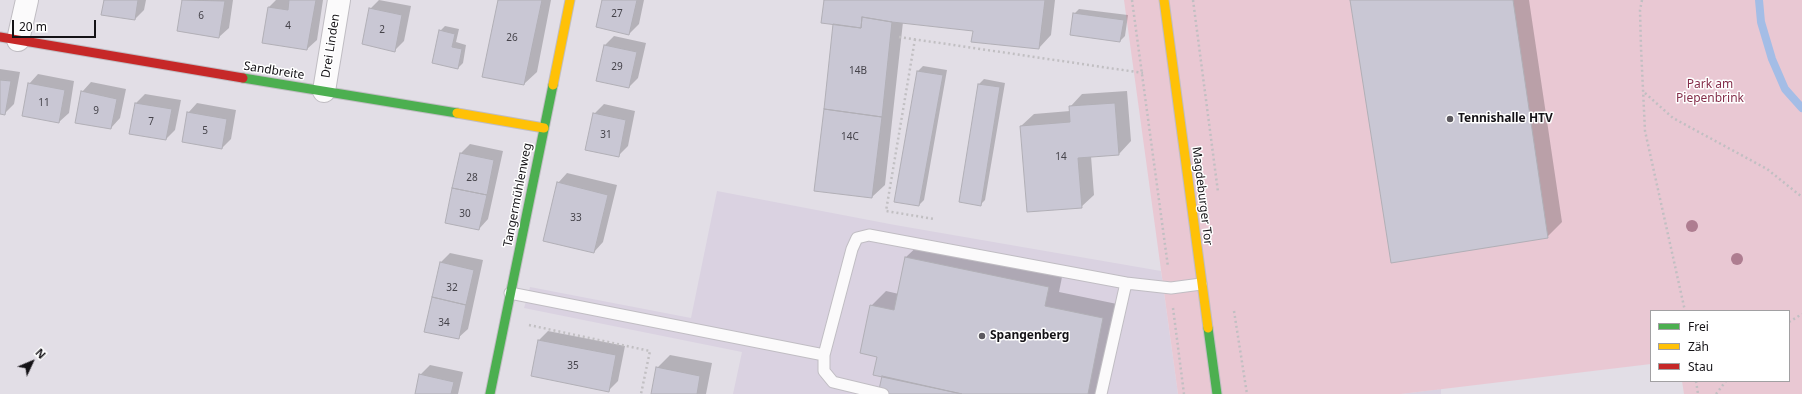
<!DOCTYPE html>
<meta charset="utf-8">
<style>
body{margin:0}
#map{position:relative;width:1802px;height:394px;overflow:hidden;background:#e2dee6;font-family:"Noto Sans",sans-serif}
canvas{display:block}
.legend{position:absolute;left:1650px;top:310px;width:140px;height:72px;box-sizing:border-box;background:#fff;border:1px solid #a1a0a2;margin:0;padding:5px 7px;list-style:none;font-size:12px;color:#141216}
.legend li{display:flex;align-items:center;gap:8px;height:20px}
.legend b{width:20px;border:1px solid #a1a0a2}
.north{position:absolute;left:12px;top:342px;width:40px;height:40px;-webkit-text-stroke:3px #fff;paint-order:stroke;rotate:46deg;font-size:11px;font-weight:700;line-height:16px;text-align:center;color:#141216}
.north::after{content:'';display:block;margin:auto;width:14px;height:18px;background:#141216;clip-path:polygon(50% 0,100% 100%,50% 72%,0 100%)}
.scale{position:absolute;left:12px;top:20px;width:84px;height:18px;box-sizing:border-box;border:2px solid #141216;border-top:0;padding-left:5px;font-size:12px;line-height:14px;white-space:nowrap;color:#141216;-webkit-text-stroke:3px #fff;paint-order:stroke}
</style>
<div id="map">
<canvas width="1802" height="394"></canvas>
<ul class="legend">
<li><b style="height:5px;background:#4caf50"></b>Frei</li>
<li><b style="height:5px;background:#ffc107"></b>Zäh</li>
<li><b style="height:5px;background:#c62828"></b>Stau</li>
</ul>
<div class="north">N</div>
<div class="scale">20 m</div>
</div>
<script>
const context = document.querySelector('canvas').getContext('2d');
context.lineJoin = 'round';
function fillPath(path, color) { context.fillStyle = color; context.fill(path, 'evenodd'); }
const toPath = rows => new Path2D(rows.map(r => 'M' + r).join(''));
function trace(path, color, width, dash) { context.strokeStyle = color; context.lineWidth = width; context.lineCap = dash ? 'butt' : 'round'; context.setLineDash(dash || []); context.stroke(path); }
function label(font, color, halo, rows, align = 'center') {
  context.font = font + ' "Noto Sans",sans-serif'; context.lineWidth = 3; context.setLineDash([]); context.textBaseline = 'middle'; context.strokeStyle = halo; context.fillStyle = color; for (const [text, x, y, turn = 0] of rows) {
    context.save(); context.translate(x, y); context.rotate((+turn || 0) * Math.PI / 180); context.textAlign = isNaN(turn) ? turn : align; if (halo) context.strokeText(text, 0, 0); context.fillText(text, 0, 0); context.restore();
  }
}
fillPath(toPath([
 [717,191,895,225,1161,271,1178,394,733,394,742,352,524,308,530,287,691,318],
 [1441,389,1441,394,1401,394]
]), '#dad2e1');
fillPath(toPath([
 [1124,0,1802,0,1802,394,1684,394,1682,381,1789,381,1789,311,1651,311,1651,364,1401,394,1178,394]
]), '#e9c8d3');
fillPath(toPath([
 [105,0,146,0,144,10,135,19],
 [183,0,233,0,229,28,219,37,178,31],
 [276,0,323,0,317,40,307,49,263,42,269,7],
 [379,0,411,6,404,41,394,51,370,9],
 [499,0,551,0,537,72,524,84],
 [603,0,644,0,639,24,629,34],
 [825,0,1055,0,1051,35,1039,48,974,31,903,22,885,185,872,197,834,23],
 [1351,0,1529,0,1562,222,1547,237],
 [1079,9,1128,15,1125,36,1120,41,1074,14],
 [445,26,459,29,456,42,466,45,463,63,458,68,440,31],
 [614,36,646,43,638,78,629,87,605,45],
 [923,66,947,70,924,200,919,205,895,201,918,71],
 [0,69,20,72,14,104,4,114,0,113],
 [38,74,74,81,69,113,59,122,29,84],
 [984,79,1005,83,985,200,980,205,979,84],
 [91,82,126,89,120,118,111,128,82,92],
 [1127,91,1131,141,1119,154,1091,156,1094,195,1081,207,1021,126,1034,114,1070,111,1070,107,1082,94],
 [145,94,181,100,175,130,166,139,136,103],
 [197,103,236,110,231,139,222,148,188,113],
 [604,104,635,111,628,146,618,156,594,114],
 [470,144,503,151,488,219,479,229,461,153],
 [567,173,617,185,603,242,594,252,558,183],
 [921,243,1063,272,1059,292,1117,304,1098,394,880,394,883,377,879,356,871,306,886,291,899,294,906,257],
 [450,253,483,260,468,329,458,338,440,263],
 [548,331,625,346,618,381,608,391,539,340],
 [670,355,712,363,706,394,652,394,657,368],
 [430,365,463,372,458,394,416,394,420,375]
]), '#0003');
trace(toPath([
 [1759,0,1761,22,1772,59,1785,89,1802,108]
]), '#a4bde6', 8);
const building = toPath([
 [104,0,138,0,135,20,101,15,104,0],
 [182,0,225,1,219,38,177,31,182,0],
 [289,0,316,0,307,50,262,43,268,7,288,10,289,0],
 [498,0,542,0,524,85,482,77,498,0],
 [602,0,637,0,629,35,596,27,602,0],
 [824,0,1045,0,1039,49,971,42,973,31,892,22,862,17,861,28,821,23,824,0],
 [1350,0,1513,0,1548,238,1391,263,1350,0],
 [369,8,402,15,395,52,362,44,369,8],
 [1073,13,1124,20,1120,42,1070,35,1073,13],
 [862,17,892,22,882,117,824,109,833,24,861,28,862,17],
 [439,30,455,34,452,47,462,49,458,69,432,63,439,30],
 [604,45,637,52,629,88,596,81,604,45],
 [917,71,943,75,919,206,894,202,917,71],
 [0,80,11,81,5,115,0,114,0,80],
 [28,83,65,90,59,123,22,116,28,83],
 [978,84,1000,87,981,206,959,202,978,84],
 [81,91,117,99,111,129,75,123,81,91],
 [135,103,172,109,166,140,129,134,135,103],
 [1115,103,1119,155,1078,158,1082,208,1027,212,1020,126,1070,122,1069,106,1115,103],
 [824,109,882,117,872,198,814,191,824,109],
 [187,112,227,119,222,149,182,142,187,112],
 [593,113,626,120,619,157,585,150,593,113],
 [460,153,494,160,487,195,452,188,460,153],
 [557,182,608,195,594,253,543,241,557,182],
 [452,188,487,195,479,230,445,223,452,188],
 [905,257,1049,287,1045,306,1103,318,1088,394,962,394,873,375,877,357,860,353,870,305,894,310,905,257],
 [440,262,474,270,466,305,432,297,440,262],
 [432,297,466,305,459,339,424,332,432,297],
 [538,340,616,355,609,392,531,376,538,340],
 [656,367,700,376,697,394,651,394,656,367],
 [419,374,454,382,451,394,415,394,419,374],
 [882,376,962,394,878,394,882,376]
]);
fillPath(building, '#c9c7d4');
trace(building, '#b1afb6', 1);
const lane = toPath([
 [510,293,824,355],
 [883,394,833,382,824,371,824,355,852,249,857,238,869,235,1126,283],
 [1101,394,1126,283,1171,288,1201,284]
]);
const street = toPath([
 [18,40,27,0],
 [324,91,339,0]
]);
const fast = toPath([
 [243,78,457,113],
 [1208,328,1217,394],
 [490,394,553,85]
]);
const slow = toPath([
 [1164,0,1208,328],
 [553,85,570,0],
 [457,113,544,128]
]);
const jam = toPath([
 [0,37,243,78]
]);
trace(lane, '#c0bdc3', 13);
trace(street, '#c0bdc3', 24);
trace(fast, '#c0bdc3', 11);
trace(slow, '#c0bdc3', 11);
trace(jam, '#c0bdc3', 11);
trace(toPath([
 [1132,0,1168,267],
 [1193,0,1218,192],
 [1642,0,1640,10,1641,48,1645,131,1685,311],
 [899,37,1143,73],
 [915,39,886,211,934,219],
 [1645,93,1673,118,1767,169,1802,197],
 [1173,308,1184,394],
 [1234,311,1247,394],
 [1789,322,1802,314],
 [529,325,650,351,641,394],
 [1696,381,1698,394],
 [1716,394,1726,381]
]), '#c1bfc2', 2.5, [2, 3]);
trace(lane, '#fbfafb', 11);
trace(street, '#fbfafb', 22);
trace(fast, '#4caf50', 9);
trace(slow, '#ffc107', 9);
trace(jam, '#c62828', 9);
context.fillStyle = '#ae7d90';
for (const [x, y] of [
 [1692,226],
 [1737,259]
]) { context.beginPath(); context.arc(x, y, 6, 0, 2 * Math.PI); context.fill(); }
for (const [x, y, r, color] of [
 [1450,119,4,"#5c595f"],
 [982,336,4,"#5c595f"]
]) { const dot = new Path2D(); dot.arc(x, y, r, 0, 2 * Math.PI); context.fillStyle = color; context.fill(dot); trace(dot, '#fff', 1.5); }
label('10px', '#45434a', null, [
 ["27",617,14],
 ["6",201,16],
 ["4",288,26],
 ["2",382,30],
 ["26",512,38],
 ["29",617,67],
 ["14B",858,71],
 ["11",44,103],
 ["9",96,111],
 ["7",151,122],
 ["5",205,131],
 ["31",606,135],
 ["14C",850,137],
 ["14",1061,157],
 ["28",472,178],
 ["30",465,214],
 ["33",576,218],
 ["32",452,288],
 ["34",444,323],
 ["35",573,366]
]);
label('12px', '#141216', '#fff', [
 ["Drei Linden",331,46,-81],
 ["Sandbreite",274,71,9],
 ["Tangermühlenweg",518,195,-79],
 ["Magdeburger Tor",1202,196,83]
]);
label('12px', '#842e4a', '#fff', [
 ["Park am",1710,85],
 ["Piepenbrink",1710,99]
]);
label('bold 12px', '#141216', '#fff', [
 ["Tennishalle HTV",1458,119],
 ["Spangenberg",990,336]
], 'left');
</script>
